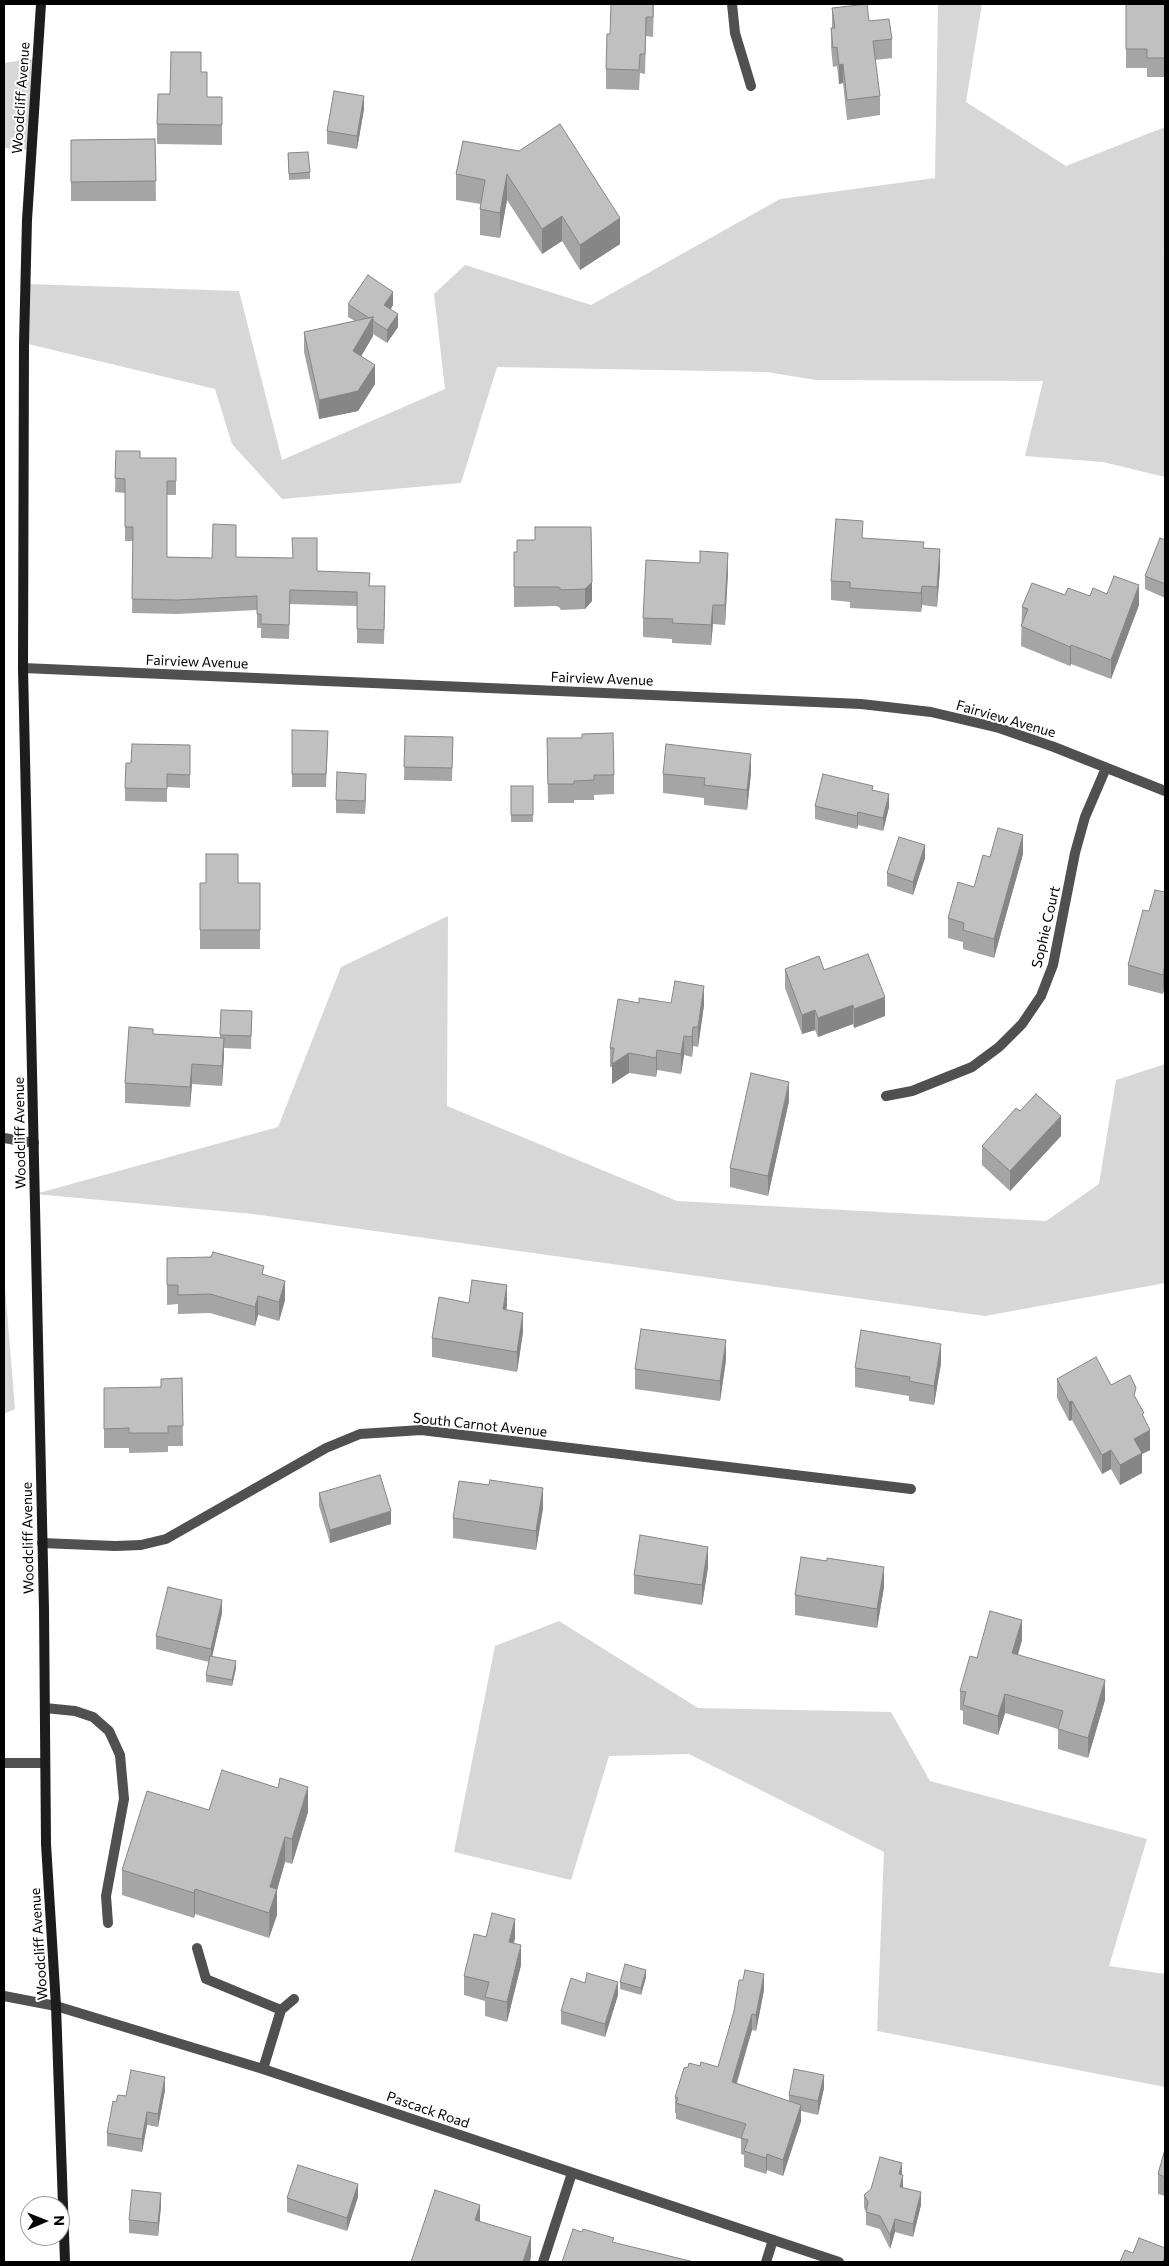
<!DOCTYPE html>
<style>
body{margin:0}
#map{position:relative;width:1169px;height:2266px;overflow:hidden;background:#fff;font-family:Commissioner,sans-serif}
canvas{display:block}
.frame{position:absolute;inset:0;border:5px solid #000;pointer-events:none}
.north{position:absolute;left:20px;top:2196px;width:50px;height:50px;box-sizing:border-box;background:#fff;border:1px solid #999;border-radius:50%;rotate:89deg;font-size:14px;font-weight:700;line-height:20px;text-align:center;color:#000}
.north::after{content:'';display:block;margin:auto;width:18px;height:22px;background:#000;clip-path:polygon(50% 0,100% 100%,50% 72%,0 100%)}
</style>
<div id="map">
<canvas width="1169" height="2266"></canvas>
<div class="frame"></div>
<div class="north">N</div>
</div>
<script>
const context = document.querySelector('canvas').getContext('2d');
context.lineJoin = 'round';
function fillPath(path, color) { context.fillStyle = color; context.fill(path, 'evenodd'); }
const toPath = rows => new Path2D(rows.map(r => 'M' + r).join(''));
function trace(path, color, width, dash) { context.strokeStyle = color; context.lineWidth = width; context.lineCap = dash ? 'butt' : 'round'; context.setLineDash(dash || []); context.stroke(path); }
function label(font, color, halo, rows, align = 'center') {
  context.font = font + ' Commissioner,sans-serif'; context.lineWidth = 4; context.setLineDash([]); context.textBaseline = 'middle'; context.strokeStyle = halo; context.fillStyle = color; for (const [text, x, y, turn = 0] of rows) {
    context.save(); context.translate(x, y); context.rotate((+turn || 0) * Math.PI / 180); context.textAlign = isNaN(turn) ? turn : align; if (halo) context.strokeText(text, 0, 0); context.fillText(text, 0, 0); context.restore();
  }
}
fillPath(toPath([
 [938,4,982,4,966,102,1066,166,1165,127,1165,249,1163,251,1165,252,1165,477,1103,462,1025,456,1043,381,816,380,767,372,497,367,461,483,282,499,232,444,215,389,24,343,26,284,239,291,282,460,445,389,434,294,465,265,591,305,780,199,935,178],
 [37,58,31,150,4,148,4,63],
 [448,916,447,1106,677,1201,1046,1221,1099,1184,1116,1080,1165,1064,1165,1283,985,1316,253,1214,35,1194,278,1127,341,967],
 [4,1275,15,1409,4,1414],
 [559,1621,698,1708,891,1712,930,1781,1147,1839,1109,1966,1165,1974,1165,2087,877,2031,884,1852,689,1754,609,1756,571,1880,454,1852,495,1646]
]), '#d7d7d7');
trace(toPath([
 [4,1138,34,1143],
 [45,1708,75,1711,93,1717,109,1731,120,1755,124,1799,106,1896,108,1923],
 [4,1763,45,1763],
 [197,1948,206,1979,281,2010],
 [263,2069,281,2010,294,1999],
 [543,2262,572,2173],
 [766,2262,773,2240]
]), '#505050', 10);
trace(toPath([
 [732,4,735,33,751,86],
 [23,668,861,704,931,712,999,728,1054,747,1165,791],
 [886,1096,912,1091,972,1067,999,1047,1022,1024,1041,996,1053,965,1075,853,1085,817,1106,768],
 [42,1543,115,1546,141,1545,166,1539,326,1448,360,1434,421,1430,911,1489]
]), '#505050', 10);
trace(toPath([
 [4,1996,56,2006,263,2069,839,2262]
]), '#505050', 10);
trace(toPath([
 [41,4,27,220,24,343,23,668,44,1609,46,1844,56,2006,65,2262]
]), '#1d1d1d', 10);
fillPath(toPath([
 [654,4,653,37,646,36,645,74,640,73,639,90,606,89,606,69,610,34],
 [1126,4,1165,4,1165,77,1147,77,1147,68,1126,68],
 [832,8,869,21,892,39,892,58,875,60,880,96,880,115,847,120,843,83,839,84,837,66,833,67,831,47,831,28,832,28],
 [201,72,207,97,222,97,222,145,157,144,157,124,170,94],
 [364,109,357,149,327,144,327,131],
 [155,139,156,201,71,201,71,140],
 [463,141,620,244,580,270,562,241,542,254,507,200,500,238,480,235,480,209,481,204,456,200,456,174],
 [288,153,310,172,310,179,289,180],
 [348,304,393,305,391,309,398,327,387,343,373,334,373,336,361,356,375,384,358,411,319,419,304,352,304,332,355,321,348,317],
 [116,451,140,458,176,458,176,495,167,495,167,557,212,558,236,557,317,571,370,586,385,586,384,644,357,643,357,606,290,604,289,639,261,638,261,628,257,628,257,610,177,614,132,613,133,541,125,541,125,493,115,492],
 [591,527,592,601,585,609,561,610,559,607,556,606,514,607,514,552,517,552,535,540],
 [863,538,924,548,940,569,937,607,922,605,921,612,850,608,850,602,831,600,831,581],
 [1165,540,1165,598,1145,589,1145,576],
 [728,572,725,625,713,624,711,645,672,643,672,639,643,637,643,618],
 [1107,594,1139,605,1111,679,1071,664,1070,666,1021,646,1022,607,1065,595,1090,596],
 [292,730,328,744,326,787,292,787],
 [405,736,453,737,452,781,404,780],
 [547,738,614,775,614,794,594,795,594,800,574,800,574,803,548,803],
 [190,745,190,788,167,787,167,802,125,801,125,788],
 [751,773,747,810,704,805,704,798,663,793,663,774],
 [511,786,533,786,533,822,511,822],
 [366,787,365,814,336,813,336,800],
 [873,790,889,807,883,831,858,825,857,829,815,819,815,806],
 [1023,854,994,958,963,949,963,942,948,938,948,918,974,887],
 [925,858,913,895,887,886,887,873],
 [200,883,260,883,260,949,200,949],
 [1165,892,1165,984,1163,994,1128,985,1128,965,1149,911],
 [785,969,824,970,885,1016,854,1028,853,1024,818,1037,815,1030,802,1034,785,988],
 [639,1003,671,1003,704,1005,698,1047,693,1046,692,1057,684,1055,681,1074,657,1070,656,1077,629,1073,612,1084,612,1067,610,1067,610,1048],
 [221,1010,252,1011,251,1049,224,1048,222,1086,192,1084,190,1107,125,1103,125,1083,153,1034,220,1038],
 [789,1101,768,1196,730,1187,730,1168],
 [1020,1111,1061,1136,1010,1191,982,1165,982,1146],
 [167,1258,264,1274,285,1300,279,1321,258,1315,255,1326,210,1313,178,1314,178,1304,167,1305],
 [469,1303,507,1305,506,1310,523,1332,517,1372,432,1357,432,1338],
 [726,1360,720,1401,635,1389,635,1369],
 [941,1363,934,1405,909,1401,909,1396,855,1387,855,1368],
 [182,1378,183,1446,168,1446,168,1452,129,1453,129,1448,104,1448,104,1388,161,1387],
 [1057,1379,1111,1385,1136,1398,1144,1418,1150,1450,1142,1454,1142,1473,1120,1485,1111,1469,1102,1474,1072,1420,1069,1421,1057,1398],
 [489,1485,543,1508,536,1550,453,1538,453,1518],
 [319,1493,391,1524,330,1543,319,1506],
 [708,1567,702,1605,634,1594,634,1575],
 [884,1587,877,1628,795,1615,795,1595],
 [222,1613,212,1656,236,1668,232,1686,206,1682,206,1675,209,1662,156,1649,156,1636],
 [1022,1640,1018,1655,1105,1700,1088,1758,1058,1749,1058,1729,1005,1713,998,1735,963,1724,963,1711,960,1710,960,1691,977,1658],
 [209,1810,308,1812,292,1864,285,1862,277,1890,277,1915,269,1938,195,1914,194,1918,122,1895,122,1870],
 [486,1937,515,1938,514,1943,521,1965,507,2022,485,2016,485,2001,464,1995,464,1976],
 [646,1977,641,1995,620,1989,620,1982],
 [764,1990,756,2031,752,2030,737,2083,789,2101,789,2095,824,2088,818,2115,801,2111,801,2121,783,2176,767,2170,766,2174,744,2167,744,2155,741,2154,741,2139,676,2119,676,2113,675,2113,675,2097,700,2066,718,2067],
 [618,1995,605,2037,561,2024,561,2011],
 [165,2090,158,2127,147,2125,142,2152,107,2146,107,2133,116,2102,126,2096],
 [1165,2149,1165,2196,1158,2194,1158,2174],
 [902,2175,903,2188,921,2205,913,2237,895,2232,890,2249,880,2229,866,2225,866,2211,864,2208,864,2195],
 [358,2197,347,2231,287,2212,287,2198],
 [161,2206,158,2236,129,2233,129,2220]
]), '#a5a5a5');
fillPath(toPath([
 [843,64,843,83,839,84,839,65],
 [364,96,364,109,357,149,357,136],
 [507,174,507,200,500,238,500,213],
 [562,216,562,241,542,254,542,229],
 [620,218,620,244,580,270,580,245],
 [393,292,393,305,384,318,384,305],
 [398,314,398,327,387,343,387,330],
 [373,317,373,336,353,370,353,351],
 [375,365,375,384,358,411,319,419,319,400],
 [940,549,940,569,937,607,937,587],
 [728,553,728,572,725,625,725,605],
 [592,582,592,601,585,609,585,589],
 [1139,585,1139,605,1111,679,1111,660],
 [922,586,922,605,921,612,921,593],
 [713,605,713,624,711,645,711,625],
 [1071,645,1071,664,1070,666,1070,647],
 [751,754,751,773,747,810,747,790],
 [366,774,366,787,365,814,365,801],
 [889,794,889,807,883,831,883,818],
 [858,812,858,825,857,829,857,816],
 [1023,835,1023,854,994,958,994,939],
 [925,845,925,858,913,895,913,882],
 [1165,965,1165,984,1163,994,1163,975],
 [704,986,704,1005,698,1047,698,1027],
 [885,997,885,1016,854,1028,854,1009],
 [853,1005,853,1024,818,1037,818,1018],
 [815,1010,815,1030,802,1034,802,1015],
 [693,1027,693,1046,692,1057,692,1037],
 [684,1036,684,1055,681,1074,681,1054],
 [224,1038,224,1057,222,1086,222,1066],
 [657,1050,657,1070,656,1077,656,1058],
 [629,1053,629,1073,612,1084,612,1064],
 [192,1064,192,1084,190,1107,190,1087],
 [789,1082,789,1101,768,1196,768,1176],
 [1061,1116,1061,1136,1010,1191,1010,1171],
 [285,1281,285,1300,279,1321,279,1302],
 [507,1285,507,1305,503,1329,503,1309],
 [258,1296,258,1315,255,1326,255,1307],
 [523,1313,523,1332,517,1372,517,1352],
 [726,1340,726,1360,720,1401,720,1381],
 [941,1344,941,1363,934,1405,934,1386],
 [1072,1401,1072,1420,1069,1421,1069,1402],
 [1150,1430,1150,1450,1142,1454,1142,1473,1120,1485,1120,1465,1134,1439],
 [1111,1450,1111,1469,1102,1474,1102,1455],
 [543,1488,543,1508,536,1550,536,1531],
 [391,1511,391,1524,330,1543,330,1530],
 [708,1547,708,1567,702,1605,702,1585],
 [884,1567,884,1587,877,1628,877,1609],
 [222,1600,222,1613,211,1662,211,1649],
 [1022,1620,1022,1640,1012,1673,1012,1653],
 [236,1661,236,1668,232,1686,232,1680],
 [1105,1680,1105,1700,1088,1758,1088,1738],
 [1005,1694,1005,1713,998,1735,998,1716],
 [308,1787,308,1812,292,1864,292,1839],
 [285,1837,285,1862,277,1890,277,1915,269,1938,270,1887],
 [195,1889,195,1914,194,1918,194,1893],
 [515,1919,515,1938,509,1962,509,1942],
 [521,1945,521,1965,507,2022,507,2002],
 [646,1970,646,1977,641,1995,641,1988],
 [764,1974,764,1990,756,2031,756,2015],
 [618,1982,618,1995,605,2037,605,2024],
 [752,2014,752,2030,732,2098,732,2082],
 [824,2075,824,2088,818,2115,818,2101],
 [165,2077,165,2090,158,2127,158,2114],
 [801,2105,801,2121,783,2176,783,2160],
 [147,2112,147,2125,142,2152,142,2139],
 [767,2154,767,2170,766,2174,766,2158],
 [902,2163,902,2176,899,2174],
 [903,2175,903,2188,900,2187],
 [358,2184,358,2197,347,2231,347,2218],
 [921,2192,921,2205,913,2237,913,2224],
 [161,2193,161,2206,158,2236,158,2223],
 [480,2205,480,2224,475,2220],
 [895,2219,895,2232,890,2249,890,2235],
 [531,2237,531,2257,530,2262,523,2262]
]), '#868686');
const building = toPath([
 [611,4,653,4,653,17,646,17,645,54,640,54,639,70,606,69,607,34,610,34,611,4],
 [867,4,869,21,889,19,892,39,873,41,880,96,847,100,843,64,839,65,837,47,833,48,831,28,835,28,832,8,867,4],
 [1126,4,1165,4,1165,58,1147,58,1147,49,1126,49,1126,4],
 [171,52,201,52,201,72,207,72,207,97,222,97,222,125,157,124,158,94,170,94,171,52],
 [334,91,364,96,357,136,327,131,334,91],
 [560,124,620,218,580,245,562,216,542,229,507,174,500,213,480,209,485,180,456,174,463,141,519,151,560,124],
 [155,139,156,181,71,182,71,140,155,139],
 [308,152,310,172,289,174,288,153,308,152],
 [368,275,393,292,384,305,398,314,387,330,373,321,373,317,369,318,348,304,368,275],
 [373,317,353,351,375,365,358,391,319,400,304,332,373,317],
 [116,451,140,451,140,458,176,458,176,481,167,481,167,557,212,558,213,524,236,525,236,557,293,558,292,538,317,538,317,571,370,573,369,586,385,586,384,630,357,629,357,592,290,590,289,625,261,624,261,614,257,614,257,596,177,600,132,599,133,527,125,527,125,479,115,478,116,451],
 [836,519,863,521,862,538,924,542,923,548,940,549,937,587,922,586,921,593,850,588,850,582,831,581,836,519],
 [535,527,591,527,592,582,585,589,561,590,559,587,514,587,514,552,517,552,517,540,535,540,535,527],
 [1160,538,1165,540,1165,584,1145,576,1160,538],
 [700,551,728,553,725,605,713,605,711,625,672,623,673,619,643,618,646,560,700,563,700,551],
 [1114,576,1139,585,1111,660,1071,645,1070,647,1021,626,1028,609,1022,607,1032,583,1065,595,1068,588,1090,596,1093,588,1107,594,1114,576],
 [292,730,328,731,326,774,292,774,292,730],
 [613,733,614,775,594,775,594,780,574,781,574,784,548,784,547,738,582,738,582,734,613,733],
 [405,736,453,737,452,768,404,767,405,736],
 [132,744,190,745,190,775,167,774,167,789,125,788,126,763,131,763,132,744],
 [666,744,751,754,747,790,704,785,705,778,663,774,666,744],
 [337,772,366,774,365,801,336,800,337,772],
 [823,774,873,786,872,790,889,794,883,818,858,812,857,816,815,806,823,774],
 [511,786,533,786,533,815,511,815,511,786],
 [998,828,1023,835,994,939,963,930,964,923,948,918,958,882,974,887,983,855,990,857,998,828],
 [899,837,925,845,913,882,887,873,899,837],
 [206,854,238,854,238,883,260,883,260,930,200,930,200,883,206,883,206,854],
 [1155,890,1165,892,1165,965,1163,975,1128,965,1143,910,1149,911,1155,890],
 [868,954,885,997,854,1009,853,1005,818,1018,815,1010,802,1015,785,969,819,956,824,970,868,954],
 [675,981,704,986,698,1027,693,1027,692,1037,684,1036,681,1054,657,1050,656,1058,629,1053,612,1064,614,1048,610,1048,618,999,639,1003,639,998,671,1003,675,981],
 [221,1010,252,1011,251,1036,220,1035,221,1010],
 [129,1027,153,1029,153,1034,224,1038,222,1066,192,1064,190,1087,125,1083,129,1027],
 [751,1073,789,1082,768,1176,730,1168,751,1073],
 [1036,1094,1061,1116,1010,1171,982,1146,1016,1108,1020,1111,1036,1094],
 [213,1252,264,1266,262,1274,285,1281,279,1302,258,1296,255,1307,210,1294,178,1295,178,1285,167,1285,167,1258,211,1257,213,1252],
 [472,1280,507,1285,503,1309,523,1313,517,1352,432,1338,439,1297,469,1303,472,1280],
 [641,1329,726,1340,720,1381,635,1369,641,1329],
 [861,1330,941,1344,934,1386,909,1381,910,1377,855,1368,861,1330],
 [1096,1357,1111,1385,1130,1375,1136,1388,1134,1395,1144,1413,1142,1414,1150,1430,1134,1439,1142,1453,1120,1465,1111,1450,1102,1455,1072,1401,1069,1402,1057,1379,1096,1357],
 [182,1378,183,1426,168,1426,168,1433,129,1433,129,1428,104,1429,104,1388,161,1387,161,1379,182,1378],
 [380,1475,391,1511,330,1530,319,1493,380,1475],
 [490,1480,543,1488,536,1531,453,1518,459,1481,489,1485,490,1480],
 [640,1535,708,1547,702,1585,634,1575,640,1535],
 [801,1557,827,1561,827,1558,884,1567,877,1609,795,1595,801,1557],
 [168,1587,222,1600,211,1649,156,1636,168,1587],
 [990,1611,1022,1620,1012,1653,1105,1680,1088,1738,1058,1729,1063,1711,1005,1694,998,1716,963,1705,966,1692,960,1691,970,1656,977,1658,990,1611],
 [210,1656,236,1661,232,1680,206,1675,210,1656],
 [222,1770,278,1788,280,1778,308,1787,292,1839,285,1837,270,1887,277,1889,269,1913,195,1889,194,1893,122,1870,147,1791,209,1810,222,1770],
 [492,1913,515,1919,509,1942,521,1945,507,2002,485,1997,489,1982,464,1976,474,1934,486,1937,492,1913],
 [625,1964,646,1970,641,1988,620,1982,625,1964],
 [745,1970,764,1974,756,2015,752,2014,732,2082,801,2105,783,2160,767,2154,766,2158,744,2151,748,2140,741,2138,746,2124,676,2103,678,2098,675,2097,684,2068,688,2067,689,2063,700,2066,701,2062,718,2067,734,2011,739,1980,743,1980,745,1970],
 [587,1973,618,1982,605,2024,561,2011,571,1978,585,1983,587,1973],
 [794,2069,824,2075,818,2101,789,2095,794,2069],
 [131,2070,165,2077,158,2114,147,2112,142,2139,107,2133,113,2101,116,2102,118,2095,126,2096,131,2070],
 [1165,2149,1165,2177,1158,2174,1165,2149],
 [880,2157,902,2163,899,2174,903,2175,900,2187,921,2192,913,2224,895,2219,890,2235,880,2216,866,2212,868,2202,864,2195,871,2189,880,2157],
 [298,2165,358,2184,347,2218,287,2198,298,2165],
 [132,2190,161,2193,158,2223,129,2220,132,2190],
 [435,2190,480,2205,475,2220,531,2237,523,2262,411,2262,435,2190],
 [573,2229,582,2232,583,2229,614,2238,612,2242,694,2262,562,2262,573,2229],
 [1139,2238,1165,2248,1165,2256,1163,2262,1120,2262,1125,2250,1133,2253,1139,2238]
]);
fillPath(building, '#c0c0c0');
trace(building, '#868686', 1);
label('14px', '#000', '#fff', [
 ["Woodcliff Avenue",21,98,-86],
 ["Fairview Avenue",197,662,2],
 ["Fairview Avenue",602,679,2],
 ["Fairview Avenue",1006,719,16],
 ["Sophie Court",1046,927,-77],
 ["Woodcliff Avenue",20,1133,-91],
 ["South Carnot Avenue",480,1425,6],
 ["Woodcliff Avenue",28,1538,-91],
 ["Woodcliff Avenue",39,1944,-94],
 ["Pascack Road",428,2110,19]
]);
</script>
